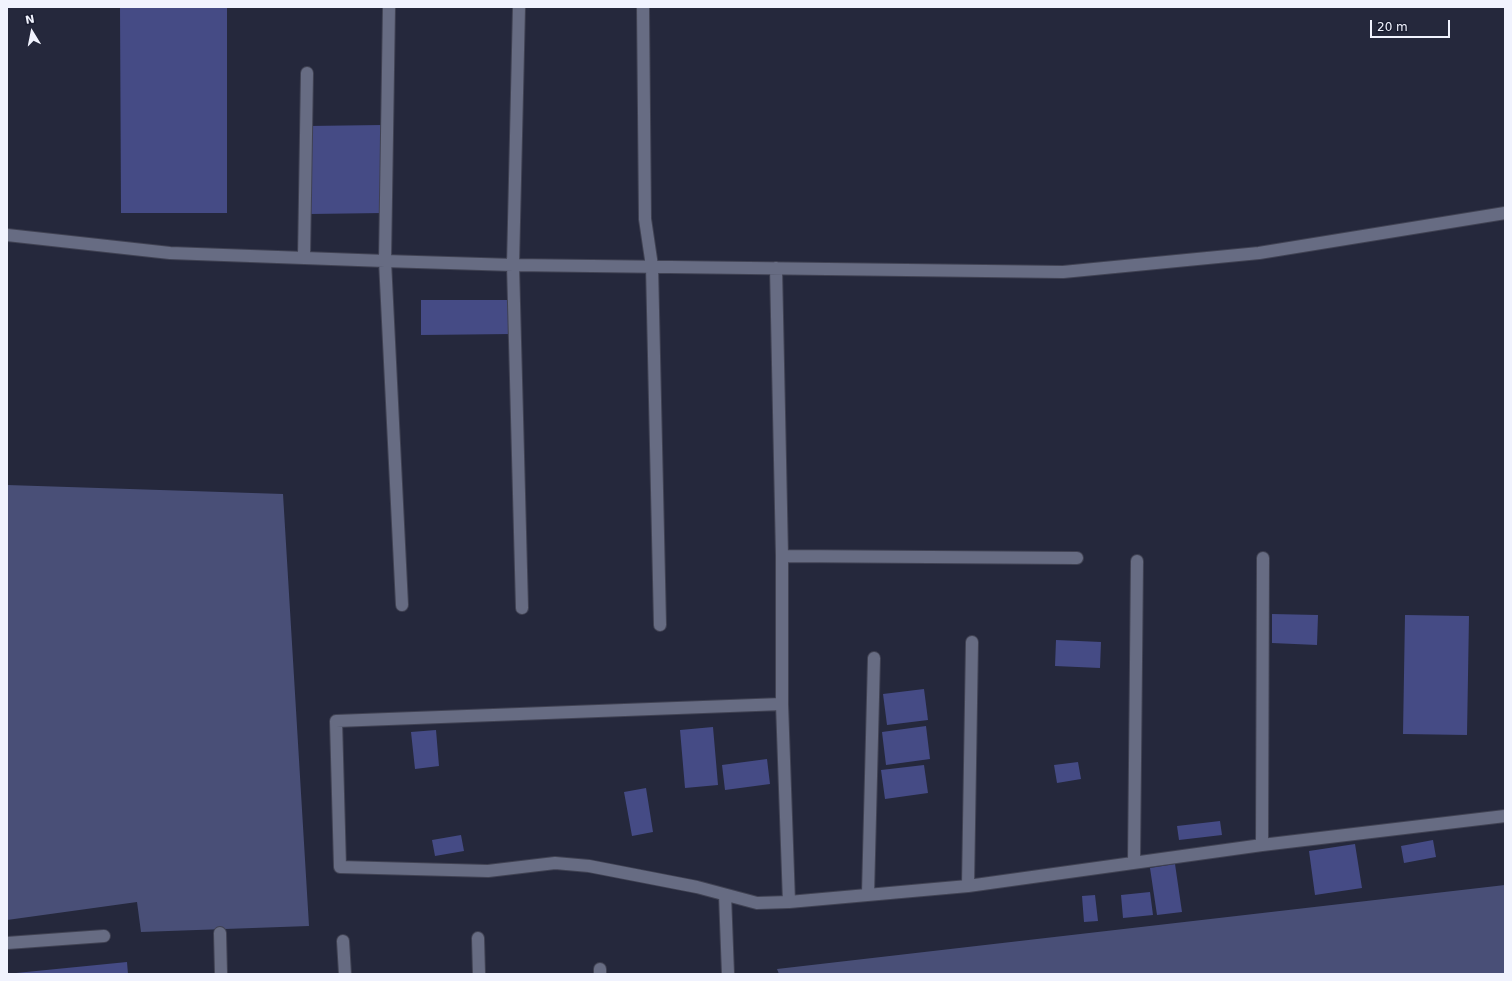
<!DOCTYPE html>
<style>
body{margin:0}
#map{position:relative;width:1512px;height:981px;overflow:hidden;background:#25283c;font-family:"DejaVu Sans",sans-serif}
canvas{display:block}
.frame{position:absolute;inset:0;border:8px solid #f1f3fe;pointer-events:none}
.north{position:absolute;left:12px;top:12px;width:40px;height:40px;-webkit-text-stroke:3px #1b1e32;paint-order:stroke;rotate:350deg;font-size:11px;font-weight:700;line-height:16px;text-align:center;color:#f1f3fe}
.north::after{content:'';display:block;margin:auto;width:14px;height:18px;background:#f1f3fe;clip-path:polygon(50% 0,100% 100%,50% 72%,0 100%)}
.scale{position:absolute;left:1370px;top:20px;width:80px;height:18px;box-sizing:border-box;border:2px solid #f1f3fe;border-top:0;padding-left:5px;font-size:12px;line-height:14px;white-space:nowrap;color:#f1f3fe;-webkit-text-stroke:3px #1b1e32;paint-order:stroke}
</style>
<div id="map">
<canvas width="1512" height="981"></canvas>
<div class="frame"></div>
<div class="north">N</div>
<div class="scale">20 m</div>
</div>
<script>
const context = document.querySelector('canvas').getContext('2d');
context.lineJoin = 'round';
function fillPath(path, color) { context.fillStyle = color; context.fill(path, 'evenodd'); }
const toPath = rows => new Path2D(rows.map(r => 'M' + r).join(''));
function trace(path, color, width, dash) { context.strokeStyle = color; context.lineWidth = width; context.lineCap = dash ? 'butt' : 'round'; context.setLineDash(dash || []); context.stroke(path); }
fillPath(toPath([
 [7,485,283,494,309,926,141,932,137,902,7,920],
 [1505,885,1505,974,779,974,777,969]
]), '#494f77');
fillPath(toPath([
 [120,7,227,7,227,213,121,213],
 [382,125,383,213,310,214,308,126],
 [421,300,512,300,512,334,421,335],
 [1272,614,1318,615,1317,645,1272,643],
 [1405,615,1469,616,1467,735,1403,734],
 [1056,640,1101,642,1100,668,1055,666],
 [924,689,928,720,887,725,883,694],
 [926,726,930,759,886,765,882,732],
 [713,727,718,785,685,788,680,730],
 [436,730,439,766,415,769,411,732],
 [767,759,770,784,725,790,722,765],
 [1078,762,1081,779,1057,783,1054,765],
 [924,765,928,793,885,799,881,770],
 [646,788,653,832,632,836,624,792],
 [1220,821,1222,835,1179,840,1177,826],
 [461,835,464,851,435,856,432,840],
 [1433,840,1436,857,1404,863,1401,846],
 [1355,844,1362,888,1315,895,1309,851],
 [1175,864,1182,912,1157,915,1150,868],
 [1150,892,1153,915,1123,918,1121,895],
 [1095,895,1098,921,1084,922,1082,896],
 [127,962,128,974,16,974,16,973]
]), '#454b85');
const lane = toPath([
 [7,943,104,936]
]);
const street = toPath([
 [389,7,385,261,402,605],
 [519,7,513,265,522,608],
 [643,7,645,219,652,266,660,625],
 [7,235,170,253,385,261,513,265,1063,272,1259,253,1505,213],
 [304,258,307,73],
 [776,268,782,556,782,704,789,902],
 [782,556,1077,558],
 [782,704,336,721,340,867,488,871,555,863,589,866,697,887,757,903,789,902,968,886,1262,845,1505,816],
 [1262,845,1263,558],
 [1134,863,1137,561],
 [968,886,972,642],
 [868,894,874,658],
 [725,895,728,974],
 [220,933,221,974],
 [478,938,479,974],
 [343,941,345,974],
 [600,969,600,974]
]);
trace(lane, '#404253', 14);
trace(street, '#404253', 14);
trace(lane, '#676c83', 12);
trace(street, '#676c83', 12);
</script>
